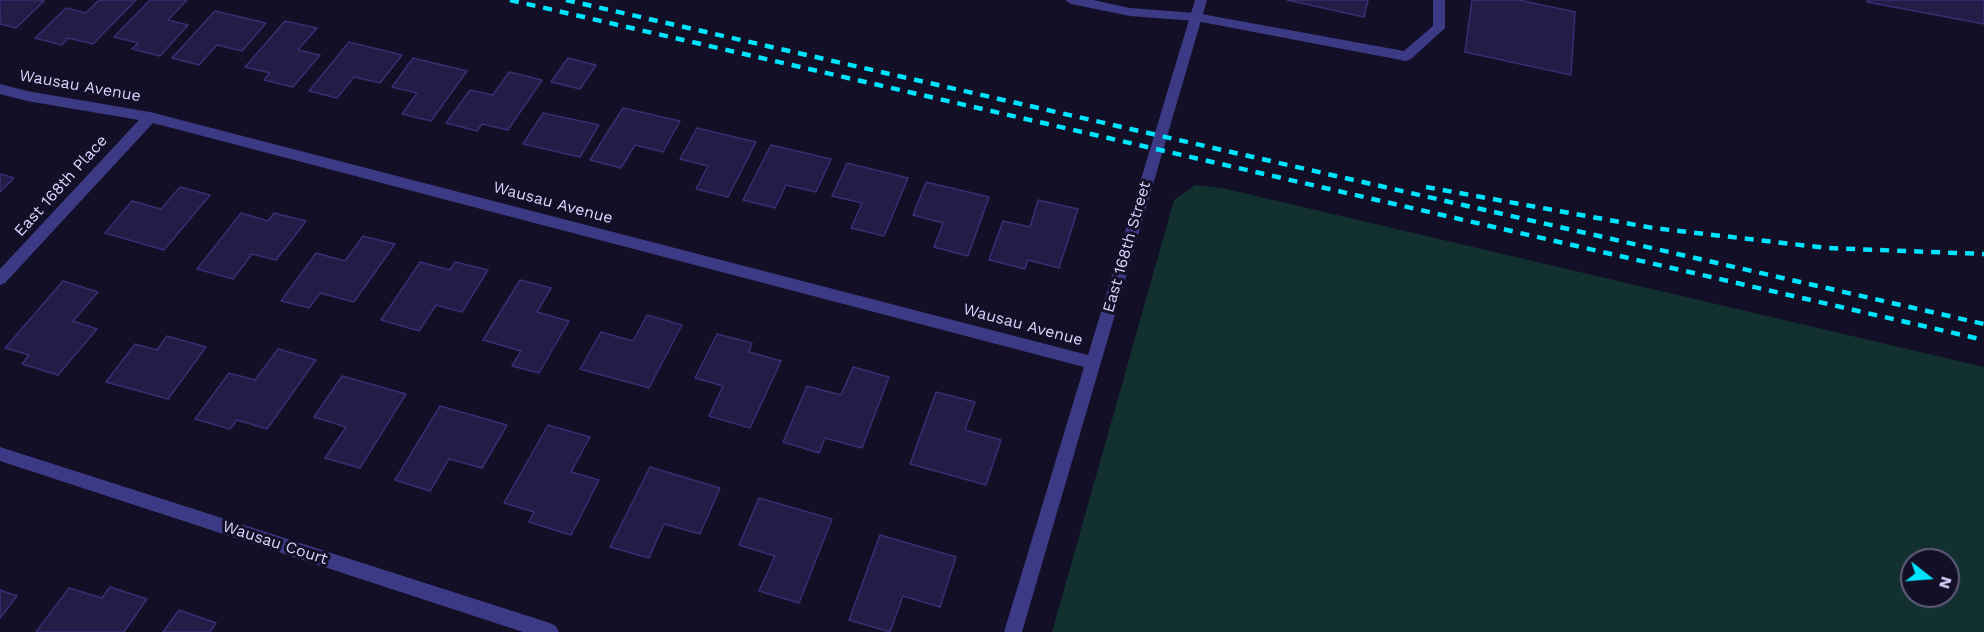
<!DOCTYPE html>
<style>
body{margin:0}
#map{position:relative;width:1984px;height:632px;overflow:hidden;background:#130f26;font-family:"Work Sans",sans-serif}
canvas{display:block}
.north{position:absolute;left:1900px;top:548px;width:60px;height:60px;box-sizing:border-box;background:#130f26;border:2px solid #625e7d;border-radius:50%;rotate:107deg;font-size:16px;font-weight:700;line-height:24px;text-align:center;color:#d9d4ff}
.north::after{content:'';display:block;margin:auto;width:21px;height:27px;background:#00e5ff;clip-path:polygon(50% 0,100% 100%,50% 72%,0 100%)}
</style>
<div id="map">
<canvas width="1984" height="632"></canvas>
<div class="north">N</div>
</div>
<script>
const context = document.querySelector('canvas').getContext('2d');
context.lineJoin = 'round';
function fillPath(path, color) { context.fillStyle = color; context.fill(path, 'evenodd'); }
const toPath = rows => new Path2D(rows.map(r => 'M' + r).join(''));
function trace(path, color, width, dash) { context.strokeStyle = color; context.lineWidth = width; context.lineCap = dash ? 'butt' : 'round'; context.setLineDash(dash || []); context.stroke(path); }
function label(font, color, halo, rows, align = 'center') {
  context.font = font + ' "Work Sans",sans-serif'; context.lineWidth = 6; context.setLineDash([]); context.textBaseline = 'middle'; context.strokeStyle = halo; context.fillStyle = color; for (const [text, x, y, turn = 0] of rows) {
    context.save(); context.translate(x, y); context.rotate((+turn || 0) * Math.PI / 180); context.textAlign = isNaN(turn) ? turn : align; if (halo) context.strokeText(text, 0, 0); context.fillText(text, 0, 0); context.restore();
  }
}
fillPath(toPath([
 [1195,185,1222,188,1984,367,1984,632,1052,632,1174,200],
 [1912,560,1948,560,1948,596,1912,596]
]), '#12302f');
const building = toPath([
 [0,0,39,0,44,1,16,28,0,24,0,0],
 [99,0,136,0,93,44,68,38,62,45,35,38,66,8,86,13,99,0],
 [150,0,187,0,168,20,188,25,160,56,132,49,138,43,114,37,150,0],
 [1287,0,1368,0,1364,17,1287,0],
 [1472,0,1519,0,1575,12,1571,75,1465,52,1472,0],
 [1867,0,1984,0,1984,24,1867,2,1867,0],
 [215,11,266,23,242,51,217,45,199,65,172,58,215,11],
 [285,21,317,28,298,50,320,55,293,87,264,80,270,73,245,67,285,21],
 [349,42,402,55,380,83,354,77,337,98,309,91,349,42],
 [413,58,467,71,431,121,402,114,417,93,392,87,413,58],
 [568,58,596,65,580,89,551,82,568,58],
 [509,72,542,80,508,130,482,124,477,131,446,123,470,90,493,95,509,72],
 [623,108,680,121,663,152,635,145,621,168,590,160,623,108],
 [543,113,599,125,580,157,523,144,543,113],
 [697,128,756,142,728,197,696,189,708,166,680,159,697,128],
 [771,145,831,159,816,192,786,185,775,208,743,200,771,145],
 [847,163,908,178,884,236,851,228,862,203,832,196,847,163],
 [0,174,14,178,0,192,0,174],
 [926,182,989,197,968,256,934,247,943,223,913,215,926,182],
 [180,187,210,195,164,250,105,233,132,201,161,209,180,187],
 [1038,200,1078,209,1059,268,1028,260,1025,269,989,260,1003,221,1030,227,1038,200],
 [241,213,268,221,274,213,306,221,276,260,252,254,233,279,197,269,241,213],
 [363,236,395,244,354,302,320,293,309,308,281,301,316,253,345,261,363,236],
 [420,262,450,270,455,262,488,270,462,312,436,305,419,331,381,320,420,262],
 [520,280,551,288,537,312,569,321,539,373,512,366,521,351,483,340,520,280],
 [63,281,98,292,73,321,97,329,58,375,22,364,29,355,5,348,63,281],
 [647,315,682,325,649,388,580,369,601,332,633,341,647,315],
 [717,334,752,343,749,352,781,361,750,428,709,416,723,386,695,378,717,334],
 [167,336,206,347,168,399,106,382,135,344,157,350,167,336],
 [278,349,316,360,267,429,237,420,230,429,195,419,229,373,255,380,278,349],
 [853,367,889,377,862,448,825,438,819,453,783,442,807,386,841,395,853,367],
 [342,376,406,394,360,468,325,458,346,427,314,417,342,376],
 [936,392,975,402,965,430,1001,440,986,485,910,464,936,392],
 [440,406,507,425,482,468,449,459,430,491,395,480,440,406],
 [548,425,590,437,571,472,599,480,571,535,529,522,534,512,504,503,548,425],
 [650,467,720,488,700,534,664,524,649,558,610,547,650,467],
 [759,498,832,519,799,603,759,591,775,556,739,545,759,498],
 [880,535,956,557,940,607,903,596,890,632,849,620,880,535],
 [110,587,147,599,124,632,36,632,69,588,102,598,110,587],
 [0,590,17,596,0,618,0,590],
 [179,610,216,623,210,632,163,632,179,610]
]);
fillPath(building, '#241b47');
trace(building, '#3b2d73', 1.5);
fillPath(toPath([
 [1065,0,1093,0,1130,8,1196,13,1404,51,1433,26,1433,0,1445,0,1445,28,1411,59,1406,61,1196,21,1130,16,1071,4,1065,0]
]), '#3d3a85');
fillPath(toPath([
 [1195,0,1207,0,1022,632,1004,632,1084,367,153,123,5,283,0,285,0,269,139,120,27,101,0,94,0,84,27,91,150,112,1088,355,1195,0],
 [0,447,550,623,556,626,559,632,523,632,0,461,0,447]
]), '#3d3a85');
trace(toPath([
 [510,0,1984,340],
 [566,0,1984,324],
 [1426,187,1653,228,1827,248,1984,254]
]), '#00e5ff', 4.5, [9, 8]);
label('16px', '#d9d4ff', '#130f26', [
 ["Wausau Avenue",80,86,10],
 ["East 168th Place",61,186,-48],
 ["Wausau Avenue",553,203,15],
 ["East 168th Street",1127,247,-74],
 ["Wausau Avenue",1023,325,15],
 ["Wausau Court",275,543,18]
]);
</script>
